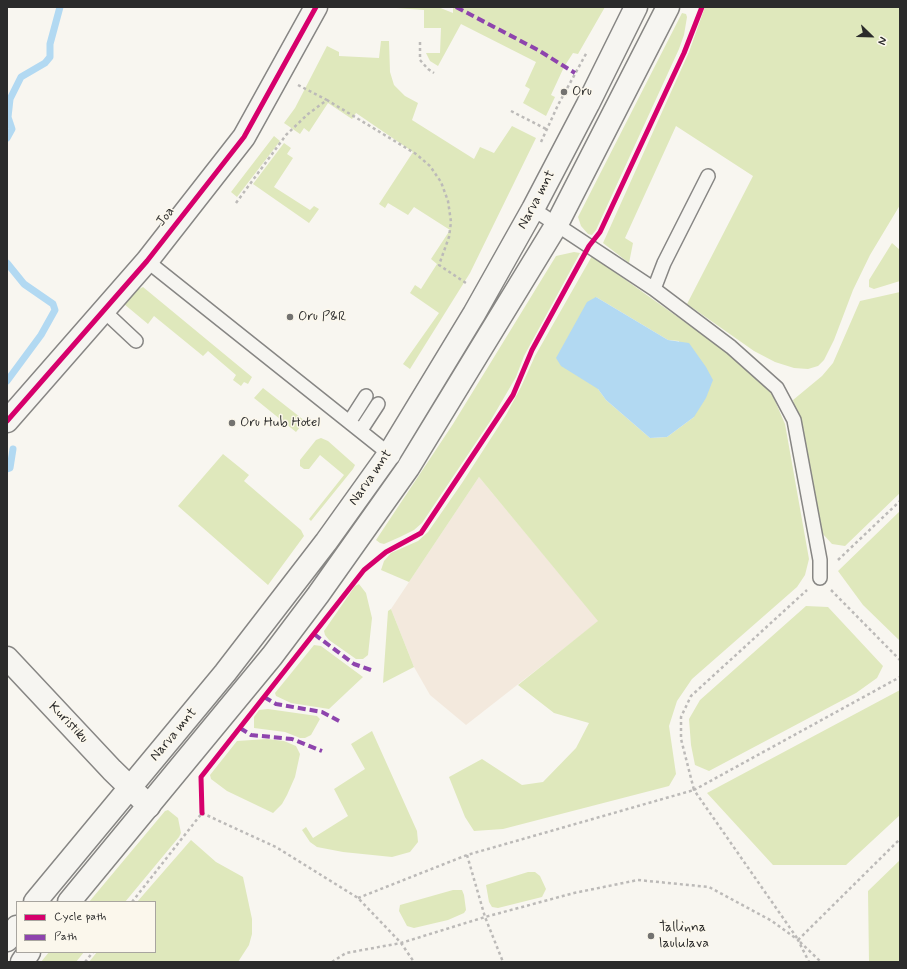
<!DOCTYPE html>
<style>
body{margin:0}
#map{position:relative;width:907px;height:969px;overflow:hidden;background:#f8f6f0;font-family:Mynerve,sans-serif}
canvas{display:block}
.frame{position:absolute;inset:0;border:8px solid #2b2b2b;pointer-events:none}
.legend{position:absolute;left:16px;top:901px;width:140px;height:52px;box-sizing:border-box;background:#fbf7ec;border:1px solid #a8a59f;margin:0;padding:5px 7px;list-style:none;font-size:12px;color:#2b2b2b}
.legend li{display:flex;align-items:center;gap:8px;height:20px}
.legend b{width:20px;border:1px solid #a8a59f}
.north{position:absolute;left:851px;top:16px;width:40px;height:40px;-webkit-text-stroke:3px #fbf7ec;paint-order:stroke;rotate:113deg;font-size:11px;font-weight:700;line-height:16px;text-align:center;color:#2b2b2b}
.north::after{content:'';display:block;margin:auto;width:14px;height:18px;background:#2b2b2b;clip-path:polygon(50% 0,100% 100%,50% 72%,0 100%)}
</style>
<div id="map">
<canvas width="907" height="969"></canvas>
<div class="frame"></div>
<ul class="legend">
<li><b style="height:5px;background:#d6006c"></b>Cycle path</li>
<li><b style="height:5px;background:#8e44ad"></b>Path</li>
</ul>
<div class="north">N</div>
</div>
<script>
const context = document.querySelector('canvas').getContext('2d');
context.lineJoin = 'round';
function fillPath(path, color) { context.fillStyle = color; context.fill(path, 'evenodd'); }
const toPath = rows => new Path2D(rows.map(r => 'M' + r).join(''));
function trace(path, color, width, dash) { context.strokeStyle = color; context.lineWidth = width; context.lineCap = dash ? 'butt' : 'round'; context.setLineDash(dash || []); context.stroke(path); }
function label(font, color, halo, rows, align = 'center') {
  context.font = font + ' Mynerve,sans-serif'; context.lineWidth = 3; context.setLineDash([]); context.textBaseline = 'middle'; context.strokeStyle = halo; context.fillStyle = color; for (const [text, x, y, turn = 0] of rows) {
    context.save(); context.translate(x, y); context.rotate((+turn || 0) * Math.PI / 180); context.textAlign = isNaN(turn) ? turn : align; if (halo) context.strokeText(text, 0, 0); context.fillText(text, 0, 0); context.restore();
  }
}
fillPath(toPath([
 [479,477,599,621,466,725,430,695,414,667,391,609]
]), '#f3e9dd');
fillPath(toPath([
 [383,7,438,7,453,13,453,7,605,7,578,54,573,53,564,67,551,95,555,97,546,116,523,103,530,89,525,86,536,62,461,24,438,66,430,61,426,53,440,53,441,28,424,28,424,10],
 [705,7,900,7,900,205,870,255,853,290,834,340,824,360,818,366,808,369,794,368,775,362,754,351,687,304,753,176,676,126,625,238,633,243,629,263,603,243,689,52],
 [682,13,686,14,687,17,684,35,679,49,596,230,592,235,588,234,581,226,578,217],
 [381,41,389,41,390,72,394,85,405,96,418,103,412,120,474,159,480,147,494,153,512,126,536,138,470,273,410,369,403,364,439,313,410,293,415,285,421,289,437,264,431,259,450,230,414,207,408,215,388,203,385,208,379,204,413,152,356,113,352,119,328,103,309,132,304,128,300,134,284,123,295,108,327,46,339,52,339,56,379,58],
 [274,136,280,141,237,197,231,192],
 [284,143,291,148,287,154,293,158,274,187,310,210,314,206,319,209,309,223,253,184],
 [892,243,900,250,900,281,874,289,869,287,869,280],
 [574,252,580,253,524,356,516,377,491,420,422,523,414,530,400,537,384,544,380,543,376,540,453,424,556,256],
 [592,256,748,367,770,389,785,424,809,559,805,575,797,587,692,679,677,701,669,726,676,774,669,786,503,829,474,831,465,817,449,777,482,759,522,785,543,782,576,748,589,723,554,713,518,685,598,621,479,477,409,582,381,570,384,561,391,553,418,541,428,532,462,483,506,415,521,387,535,356],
 [596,297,668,340,679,341,694,417,667,437,650,438,606,400,598,389],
 [143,287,252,377,248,384,244,382,241,386,233,380,236,375,208,351,203,356,154,316,148,324,124,304,135,291],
 [900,292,900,493,845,546,832,544,822,533,793,400,822,376,833,363,860,301],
 [263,388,305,421,296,432,254,398],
 [321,438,328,441,355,465,353,469,311,521,309,519,344,475,320,455,309,469,304,469,300,466,300,460,316,440],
 [223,454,249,475,244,481,301,530,304,536,268,585,178,506],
 [900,511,900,641,863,605,838,571],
 [359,584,366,593,372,618,368,655,363,659,356,659,329,640,325,635,324,631,355,586],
 [806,606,828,607,883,666,877,678,856,693,709,771,695,765,691,745,689,719,700,700],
 [391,609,414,667,383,683,388,611],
 [314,645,321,646,363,677,329,709,291,703,276,696,275,693],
 [900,690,900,815,846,865,773,865,707,793],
 [268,709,317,716,320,719,311,735,305,738,300,738,285,732,254,728,254,717,259,710],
 [372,731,417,831,418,842,410,852,392,857,343,852,317,847,310,842,302,830,306,827,313,838,348,816,334,789,365,769,351,744],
 [267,739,284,741,296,746,300,754,295,777,287,795,282,804,273,813,227,791,211,779,210,775,237,741],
 [168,810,178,818,181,833,179,837,125,902,89,902,165,811],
 [191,840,216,862,243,877,252,919,252,934,249,945,238,962,89,962,97,952,155,952,155,902,137,902],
 [900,860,900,962,869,962,868,891],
 [528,872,535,872,540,876,546,889,542,897,498,908,492,907,489,902,486,885],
 [453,890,462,890,464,895,466,910,464,913,448,920,414,928,407,926,399,911,400,905],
 [49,952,84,952,76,962,41,962]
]), '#dfe8bc');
fillPath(toPath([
 [596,297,668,340,689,343,706,367,713,380,706,398,694,417,667,437,650,438,606,400,598,389,561,366,556,358,587,302]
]), '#b2d9f2');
trace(toPath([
 [7,138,12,129,8,117,10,99,21,77,45,63,50,57,50,44,60,7],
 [7,263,24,284,53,304,55,310,41,335,7,381],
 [7,469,10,468,13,449]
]), '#b2d9f2', 7);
const service = toPath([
 [533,209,654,289,731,347,777,388,794,420,820,560,820,578],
 [147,261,393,457],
 [654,289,664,263,708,176],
 [104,311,136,341],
 [350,421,366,396],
 [361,430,378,404]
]);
const minor = toPath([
 [7,421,147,261,244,137,316,7],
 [7,658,112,770,149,806]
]);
const primary = toPath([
 [35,902,225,673,326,542,389,454,474,314,533,209,588,104,636,7],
 [69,902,272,656,318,595,408,468,557,224,668,7],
 [7,940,17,927],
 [22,962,29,952]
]);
trace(service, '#878684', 16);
trace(minor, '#878684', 25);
trace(primary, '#878684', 25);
trace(toPath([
 [420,42,420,60,428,69,434,73],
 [298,85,327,100],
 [511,111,546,129],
 [541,142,558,105,587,52],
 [236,203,286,135,308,114,327,100,416,154,430,166,441,182,448,201,451,222,449,237,439,265,466,283],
 [600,232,684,53,702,7],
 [838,560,900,501],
 [366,568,386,552,421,533,513,395,532,350,581,262],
 [831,590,900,660],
 [202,813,276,847,358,898,401,943,414,962],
 [467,855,485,917,503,962],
 [358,898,467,855,694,790,681,739,681,717,691,696,807,590],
 [132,902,202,813,201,778],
 [797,938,694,790,900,677],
 [798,940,900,839],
 [800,942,821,962],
 [85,962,93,952],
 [332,962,346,953,401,943,485,917,574,893,638,880,709,887,772,921,798,940,809,962]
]), '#bcbab8', 2.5, [3, 3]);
trace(service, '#f6f5f1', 13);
trace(minor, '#f6f5f1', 22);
trace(primary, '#f6f5f1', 22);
trace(toPath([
 [456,7,538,50,575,73],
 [314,634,354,664,371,670],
 [264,697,276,704,322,712,339,721],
 [240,728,251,735,292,739,322,751]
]), '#8e44ad', 4, [8, 4]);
trace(toPath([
 [7,421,147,261,244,137,316,7],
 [202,813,201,777,364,570,386,552,421,533,513,395,532,350,589,246,600,232,684,53,702,7]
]), '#d6006c', 5);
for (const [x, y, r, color] of [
 [564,92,4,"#737270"],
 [290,317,4,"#737270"],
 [232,423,4,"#737270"],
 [651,936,4,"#737270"]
]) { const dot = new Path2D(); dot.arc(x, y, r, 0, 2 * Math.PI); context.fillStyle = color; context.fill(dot); trace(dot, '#fbf7ec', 1.5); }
label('14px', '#2b2b2b', '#fbf7ec', [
 ["Oru",572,92],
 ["Oru P&R",298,317],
 ["Oru Hub Hotel",240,423],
 ["Tallinna",659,928],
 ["laululava",659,944]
], 'left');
label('14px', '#2b2b2b', '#fbf7ec', [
 ["Narva mnt",537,200,-62],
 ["Joa",166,217,-52],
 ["Narva mnt",371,478,-55],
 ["Kuristiku",68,723,46],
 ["Narva mnt",174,735,-50]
]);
</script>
